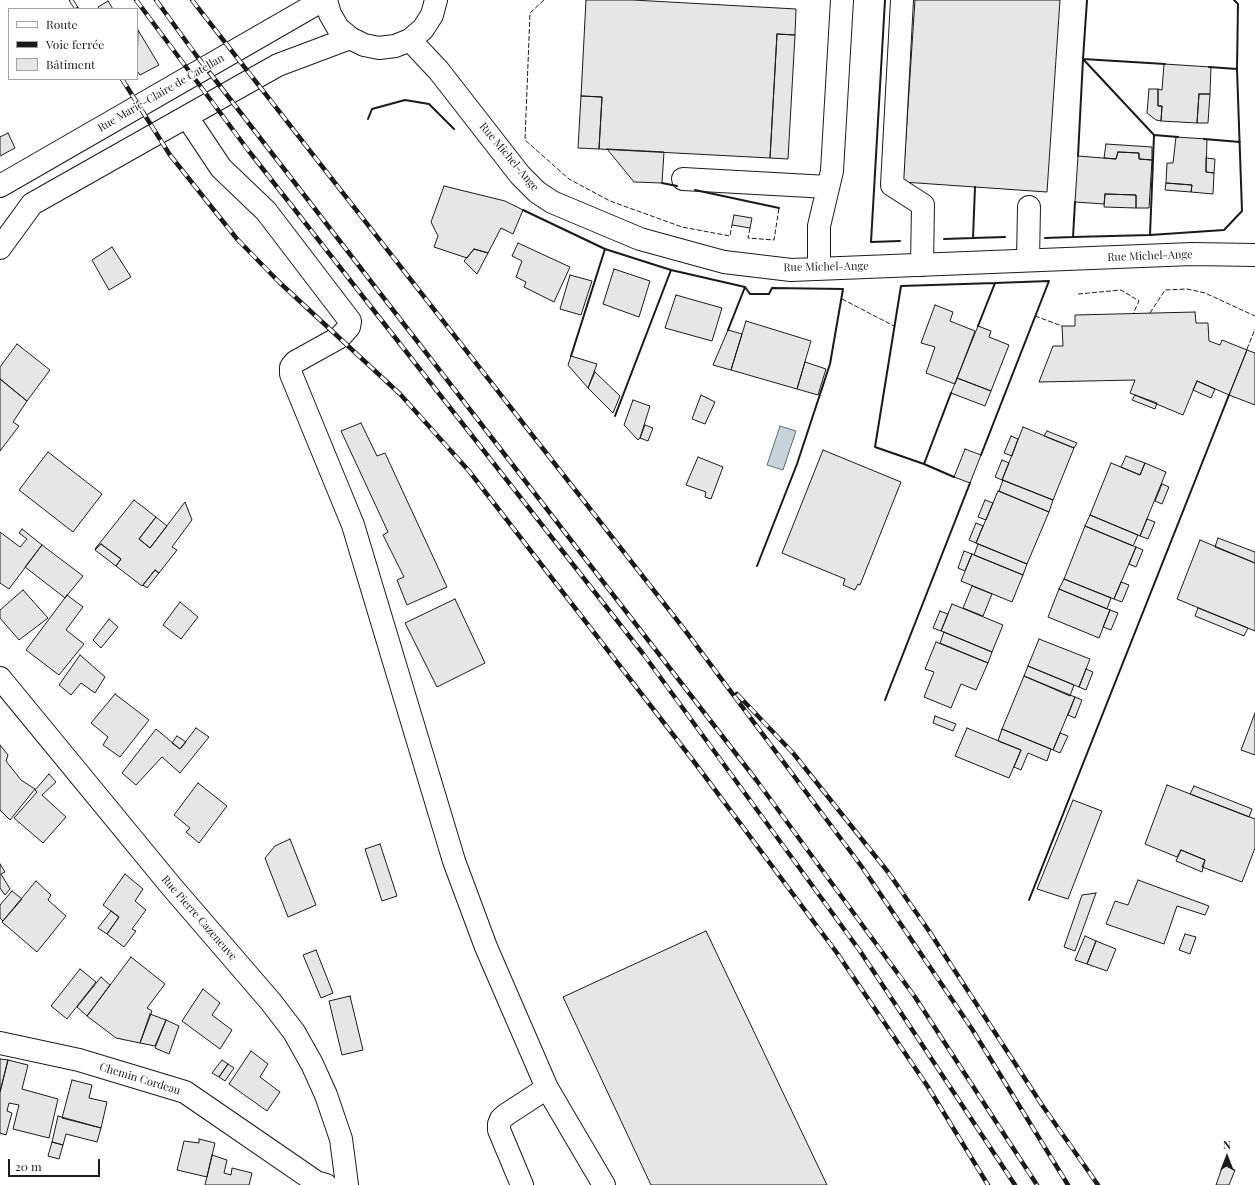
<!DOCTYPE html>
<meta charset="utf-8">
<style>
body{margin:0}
#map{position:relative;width:1255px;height:1185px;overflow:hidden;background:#fff;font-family:"Playfair Display",serif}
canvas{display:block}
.legend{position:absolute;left:8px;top:8px;width:130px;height:72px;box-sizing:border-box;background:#fff;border:1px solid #a3a3a3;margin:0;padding:5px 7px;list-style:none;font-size:12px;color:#1a1a1a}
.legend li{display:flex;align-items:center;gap:8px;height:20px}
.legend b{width:20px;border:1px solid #a3a3a3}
.north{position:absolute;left:1207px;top:1137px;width:40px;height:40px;-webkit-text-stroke:3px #fff;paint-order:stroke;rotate:0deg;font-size:11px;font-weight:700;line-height:16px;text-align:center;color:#1a1a1a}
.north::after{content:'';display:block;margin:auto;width:14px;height:18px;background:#1a1a1a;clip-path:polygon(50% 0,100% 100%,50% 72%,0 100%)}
.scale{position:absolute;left:8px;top:1159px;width:92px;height:18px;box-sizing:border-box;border:2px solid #1a1a1a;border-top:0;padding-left:5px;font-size:12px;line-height:14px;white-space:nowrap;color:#1a1a1a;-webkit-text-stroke:3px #fff;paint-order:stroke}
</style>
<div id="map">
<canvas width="1255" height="1185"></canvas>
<ul class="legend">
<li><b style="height:5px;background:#fff"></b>Route</li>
<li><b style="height:5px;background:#1a1a1a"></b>Voie ferrée</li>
<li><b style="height:11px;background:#e6e6e6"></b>Bâtiment</li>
</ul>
<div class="north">N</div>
<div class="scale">20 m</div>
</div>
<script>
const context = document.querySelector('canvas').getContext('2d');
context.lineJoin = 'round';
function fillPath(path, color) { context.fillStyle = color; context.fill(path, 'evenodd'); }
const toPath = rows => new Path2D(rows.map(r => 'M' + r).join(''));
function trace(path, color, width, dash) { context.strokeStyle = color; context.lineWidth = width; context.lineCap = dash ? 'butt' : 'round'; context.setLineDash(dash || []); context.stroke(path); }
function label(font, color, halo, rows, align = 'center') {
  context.font = font + ' "Playfair Display",serif'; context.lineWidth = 3; context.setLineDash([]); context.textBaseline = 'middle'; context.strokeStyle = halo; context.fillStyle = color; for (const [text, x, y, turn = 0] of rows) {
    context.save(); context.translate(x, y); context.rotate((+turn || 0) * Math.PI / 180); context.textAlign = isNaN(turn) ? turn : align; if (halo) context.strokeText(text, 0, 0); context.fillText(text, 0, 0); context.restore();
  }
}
const water = toPath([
 [780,426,796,431,783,470,767,465,780,426]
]);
fillPath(water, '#c6d2dc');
trace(water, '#6a6a6a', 1);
const building = toPath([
 [586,0,633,0,796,9,795,35,777,34,770,158,599,149,602,97,581,96,586,0],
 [915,0,1060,0,1047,192,903,182,915,0],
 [108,1,113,9,100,9,98,7,108,1],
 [138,30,159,65,140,75,137,71,138,30],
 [777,34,795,35,788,159,770,158,777,34],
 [1164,64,1211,67,1210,94,1199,94,1197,123,1161,121,1162,106,1158,106,1158,89,1162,90,1164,64],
 [1149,89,1158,89,1158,106,1162,106,1161,121,1156,120,1147,113,1149,89],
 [1199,94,1210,94,1208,123,1197,123,1199,94],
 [581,96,602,97,599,149,578,148,581,96],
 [8,133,15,148,0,156,0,137,8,133],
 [1176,137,1207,139,1206,172,1214,173,1213,194,1191,192,1192,185,1166,183,1167,163,1173,163,1176,137],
 [1106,144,1152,147,1152,160,1139,159,1139,153,1118,152,1116,159,1104,158,1106,144],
 [607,149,664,152,662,183,634,182,607,149],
 [1118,152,1139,153,1139,159,1152,160,1149,208,1136,208,1136,195,1105,194,1104,204,1075,202,1078,156,1116,159,1118,152],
 [1206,158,1215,159,1214,173,1206,172,1206,158],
 [1166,183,1192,185,1191,192,1165,190,1166,183],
 [444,186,505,201,523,210,513,234,501,228,488,253,474,249,467,258,434,247,438,236,431,222,444,186],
 [1105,194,1136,195,1136,208,1104,207,1105,194],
 [734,215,752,218,750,228,732,225,734,215],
 [518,243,570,267,554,302,524,287,526,282,516,277,522,261,512,256,518,243],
 [112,247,131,277,109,290,92,260,112,247],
 [474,249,488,253,477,274,464,261,474,249],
 [614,269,650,281,639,317,603,304,614,269],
 [570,275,592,281,581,315,560,309,570,275],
 [676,295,722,308,712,341,665,328,676,295],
 [935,305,953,312,950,321,975,331,955,384,926,373,935,347,921,343,935,305],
 [1195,312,1196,323,1208,323,1209,341,1220,345,1222,340,1247,350,1229,395,1197,381,1183,415,1130,393,1135,380,1039,382,1053,346,1063,346,1062,326,1075,326,1075,315,1195,312],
 [746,321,811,341,797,389,731,370,746,321],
 [978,326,991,331,989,337,1009,345,991,391,957,378,978,326],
 [728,330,742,334,731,370,713,365,728,330],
 [17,344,50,370,27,401,0,379,0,367,17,344],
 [1247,350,1255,353,1255,405,1229,395,1247,350],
 [571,356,597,364,588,388,568,365,571,356],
 [805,362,826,369,818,395,797,389,805,362],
 [595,372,620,396,613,413,588,388,595,372],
 [957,378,991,391,985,406,951,393,957,378],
 [0,379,27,401,13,422,19,426,0,451,0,379],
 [1197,381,1215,389,1211,398,1193,390,1197,381],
 [701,395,715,402,705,424,692,419,701,395],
 [1135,395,1157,403,1155,409,1132,400,1135,395],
 [633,400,650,406,640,438,638,440,624,425,633,400],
 [361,423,377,456,385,453,447,587,407,605,397,580,404,577,383,535,388,532,341,431,361,423],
 [645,425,653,428,648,441,640,438,645,425],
 [1023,427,1074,448,1053,500,1002,480,1023,427],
 [1047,431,1077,443,1074,448,1044,436,1047,431],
 [1011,436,1018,439,1012,456,1004,453,1011,436],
 [965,449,981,455,970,483,954,477,965,449],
 [823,450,901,482,860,585,858,584,855,590,843,585,845,579,782,553,823,450],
 [48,452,102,494,73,532,19,490,48,452],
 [1126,456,1145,463,1140,475,1121,467,1126,456],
 [698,457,723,467,711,499,705,497,706,492,686,485,698,457],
 [1002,460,1009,463,1002,480,995,477,1002,460],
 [1111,463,1140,475,1145,463,1166,472,1140,536,1090,515,1111,463],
 [1003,480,1053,500,1049,512,999,491,1003,480],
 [1162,484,1169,487,1162,504,1155,501,1162,484],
 [998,491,1049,512,1027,564,976,543,998,491],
 [134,500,156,517,139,539,150,548,185,502,192,520,172,547,177,550,159,573,155,570,142,586,116,566,121,559,101,544,95,549,134,500],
 [985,500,993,503,986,520,978,517,985,500],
 [1090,515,1138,535,1133,546,1085,526,1090,515],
 [156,517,167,526,150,548,139,539,156,517],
 [1147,519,1155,522,1148,539,1140,536,1147,519],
 [976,523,983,526,976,543,969,540,976,523],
 [1085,526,1136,547,1114,599,1064,579,1085,526],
 [22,529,42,545,9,589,0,583,0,532,20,547,27,539,19,533,22,529],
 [1218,538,1255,552,1255,563,1215,547,1218,538],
 [1200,540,1255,563,1255,631,1177,599,1200,540],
 [101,544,121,559,116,566,95,550,101,544],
 [978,544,1027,564,1023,575,974,555,978,544],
 [42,545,83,576,65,598,25,567,42,545],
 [1136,547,1143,550,1136,567,1129,564,1136,547],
 [964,551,972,554,965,571,958,568,964,551],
 [972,554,1023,575,1012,602,961,581,972,554],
 [155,570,159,573,147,588,143,585,155,570],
 [1064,579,1111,598,1107,609,1059,589,1064,579],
 [1121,582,1129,585,1122,602,1114,599,1121,582],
 [972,586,992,594,983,616,963,608,972,586],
 [1059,589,1110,610,1099,638,1048,617,1059,589],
 [23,590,48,618,19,640,0,618,0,610,23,590],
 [67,595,83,607,66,630,84,644,59,675,26,650,67,595],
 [455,599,485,663,437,687,405,623,455,599],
 [180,602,198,617,181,639,163,625,180,602],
 [952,604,1003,625,992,652,941,631,952,604],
 [1198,608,1248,628,1244,636,1195,616,1198,608],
 [1110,610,1118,613,1111,630,1103,627,1110,610],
 [940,611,948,614,941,631,933,628,940,611],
 [109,619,118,627,101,648,93,640,109,619],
 [944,632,992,652,988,663,940,643,944,632],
 [1039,639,1090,659,1079,687,1028,666,1039,639],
 [936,642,988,663,976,690,961,684,951,708,924,697,934,672,925,669,936,642],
 [80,655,105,677,95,693,81,683,71,695,59,685,80,655],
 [1028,666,1074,685,1070,696,1024,676,1028,666],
 [1086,669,1093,672,1086,690,1079,687,1086,669],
 [1024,676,1075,697,1053,750,1002,729,1024,676],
 [115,694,149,720,120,757,103,745,108,737,91,723,115,694],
 [1075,697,1082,700,1075,718,1068,715,1075,697],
 [1255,713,1255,755,1241,750,1255,713],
 [935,716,956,724,953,731,933,723,935,716],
 [196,728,209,737,180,773,162,757,136,785,122,773,156,729,180,749,196,728],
 [967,728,1021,750,1009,778,955,756,967,728],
 [1002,729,1051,749,1047,761,1028,753,1021,770,1014,767,1021,750,998,741,1002,729],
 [1060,733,1068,736,1060,753,1053,750,1060,733],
 [177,736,186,742,180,749,172,743,177,736],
 [0,745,8,755,6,761,21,780,35,789,10,820,0,810,0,745],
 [49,774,56,782,42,795,66,817,43,843,14,818,37,792,35,790,49,774],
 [198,783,227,806,199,843,186,832,190,828,174,815,198,783],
 [1167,785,1255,819,1255,848,1242,882,1202,867,1205,860,1181,850,1177,857,1145,844,1167,785],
 [1194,786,1252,809,1249,817,1190,794,1194,786],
 [1073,800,1102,811,1068,899,1037,889,1073,800],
 [290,839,316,905,288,917,265,858,275,846,290,839],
 [380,844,397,896,382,901,365,849,380,844],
 [1181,850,1205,860,1202,872,1176,861,1181,850],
 [0,864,5,872,1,874,10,889,5,895,0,888,0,864],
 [125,874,143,889,135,901,146,910,132,929,136,931,124,947,107,934,119,917,103,905,125,874],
 [1138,880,1209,906,1205,915,1177,906,1164,944,1106,924,1115,901,1128,905,1138,880],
 [36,881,51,895,48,900,66,916,37,952,2,922,36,881],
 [12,891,22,899,3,921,0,918,0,905,12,891],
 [1096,893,1075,951,1064,947,1082,895,1096,893],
 [111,911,119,917,107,934,98,928,111,911],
 [706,931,827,1185,651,1185,563,997,706,931],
 [1185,934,1196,937,1190,954,1179,950,1185,934],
 [1085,936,1096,941,1087,964,1075,960,1085,936],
 [1096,941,1116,949,1107,971,1087,964,1096,941],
 [316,950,333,993,321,998,303,955,316,950],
 [131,957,165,984,147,1008,152,1011,140,1043,116,1038,87,1016,131,957],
 [80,969,96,982,67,1019,51,1006,80,969],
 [101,977,110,985,87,1016,77,1007,101,977],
 [203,989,220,1003,212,1015,232,1030,220,1049,182,1021,203,989],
 [350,996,363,1050,342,1055,329,1001,350,996],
 [150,1014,166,1020,155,1046,140,1043,150,1014],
 [166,1020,179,1026,169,1054,155,1048,166,1020],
 [251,1051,268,1064,260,1077,280,1092,267,1111,229,1084,251,1051],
 [0,1059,8,1060,0,1092,0,1059],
 [8,1060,28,1065,22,1089,58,1099,49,1138,13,1129,19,1105,9,1103,7,1111,12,1113,6,1135,0,1133,0,1092,8,1060],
 [222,1060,228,1064,219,1077,212,1073,222,1060],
 [228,1064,234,1068,225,1081,219,1077,228,1064],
 [72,1080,92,1085,89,1098,107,1102,101,1128,62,1118,72,1080],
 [58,1116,101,1128,97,1142,66,1134,63,1145,52,1142,58,1116],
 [199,1139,215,1143,207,1177,177,1170,184,1141,199,1143,199,1139],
 [52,1142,63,1145,59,1159,48,1156,52,1142],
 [212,1155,227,1160,224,1173,231,1175,232,1168,252,1173,249,1185,205,1185,212,1155],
 [1223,1165,1235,1170,1229,1185,1216,1185,1223,1165]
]);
fillPath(building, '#e6e6e6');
trace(building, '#1a1a1a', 1);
const minor = toPath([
 [326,0,330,14,338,28,350,38,364,45,379,48,395,46,410,40,423,29,432,15,436,0],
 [902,0,892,185,923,205,922,265],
 [410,40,439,71,520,175,537,192,552,202,640,239,724,262,791,270,1192,254,1255,255],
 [187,117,221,168,266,211,350,321,349,327,340,337,295,362,291,367,291,374,353,525,454,861,486,947,547,1088,507,1114,501,1119,499,1124,499,1130,522,1185],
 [683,179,828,187],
 [0,186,323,0],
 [0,248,32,204,278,65,350,38],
 [1028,260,1029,207],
 [819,269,819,226,832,171,842,0],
 [0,678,171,886,271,1002,294,1032,312,1064,326,1095,341,1139,347,1185],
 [0,1043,79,1060,185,1092,316,1182,326,1185],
 [547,1088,604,1185]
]);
trace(minor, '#1a1a1a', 24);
trace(minor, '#fff', 22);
const rail = toPath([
 [71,0,77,9],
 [136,0,248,150,644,655,860,951,1015,1185],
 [156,0,196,55,757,781,915,997,1037,1185],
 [192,0,684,629,862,867,972,1029,1068,1185],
 [122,79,170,155,237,239,279,282,400,394,469,471,695,763,837,953,928,1087,988,1185],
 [737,694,793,753,888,872,929,931,1042,1105,1098,1185]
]);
trace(rail, '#1a1a1a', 4.5);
trace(rail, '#fff', 3, [9]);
trace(toPath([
 [544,0,530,13,525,140,569,179,610,201,682,227,730,236,732,225],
 [750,228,748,238,774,240,779,208],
 [1078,294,1121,290,1139,301,1133,314],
 [842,299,894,326],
 [1150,313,1165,290,1187,289,1205,293,1255,316],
 [1035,316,1062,326],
 [1247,349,1255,329]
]), '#1a1a1a', 1, [5, 2]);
trace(toPath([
 [885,0,871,242,900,241],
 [1087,0,1083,59,1165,64],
 [1234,0,1238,4,1237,69],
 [368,119,372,109,405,100,429,104,454,129],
 [1204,139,1240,142],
 [1078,156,1083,59,1154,135,1178,137],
 [662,183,677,186],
 [695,190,779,208],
 [523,210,605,249],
 [1150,235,1224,230,1242,211,1237,69,1209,67],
 [1073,237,1150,235,1154,135],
 [973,238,1005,237],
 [1045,238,1073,237,1075,202],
 [944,239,973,238,975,187],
 [978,326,995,283,1049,281,981,455],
 [728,330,745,287],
 [571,356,605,249,671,270],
 [951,393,924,464,954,477],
 [615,416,671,270,745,287,750,294,769,294,772,288,843,289,830,364,797,464,757,566],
 [924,464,875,447,901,286,995,283],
 [885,700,970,483],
 [1029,900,1229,395]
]), '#1a1a1a', 2);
label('11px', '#1a1a1a', '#fff', [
 ["Rue Marie-Claire de Catellan",161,93,-30],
 ["Rue Michel-Ange",509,157,50],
 ["Rue Michel-Ange",1150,256,-2],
 ["Rue Michel-Ange",826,267,-1],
 ["Rue Pierre Cazeneuve",199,918,49],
 ["Chemin Cordeau",140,1079,17]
]);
</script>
